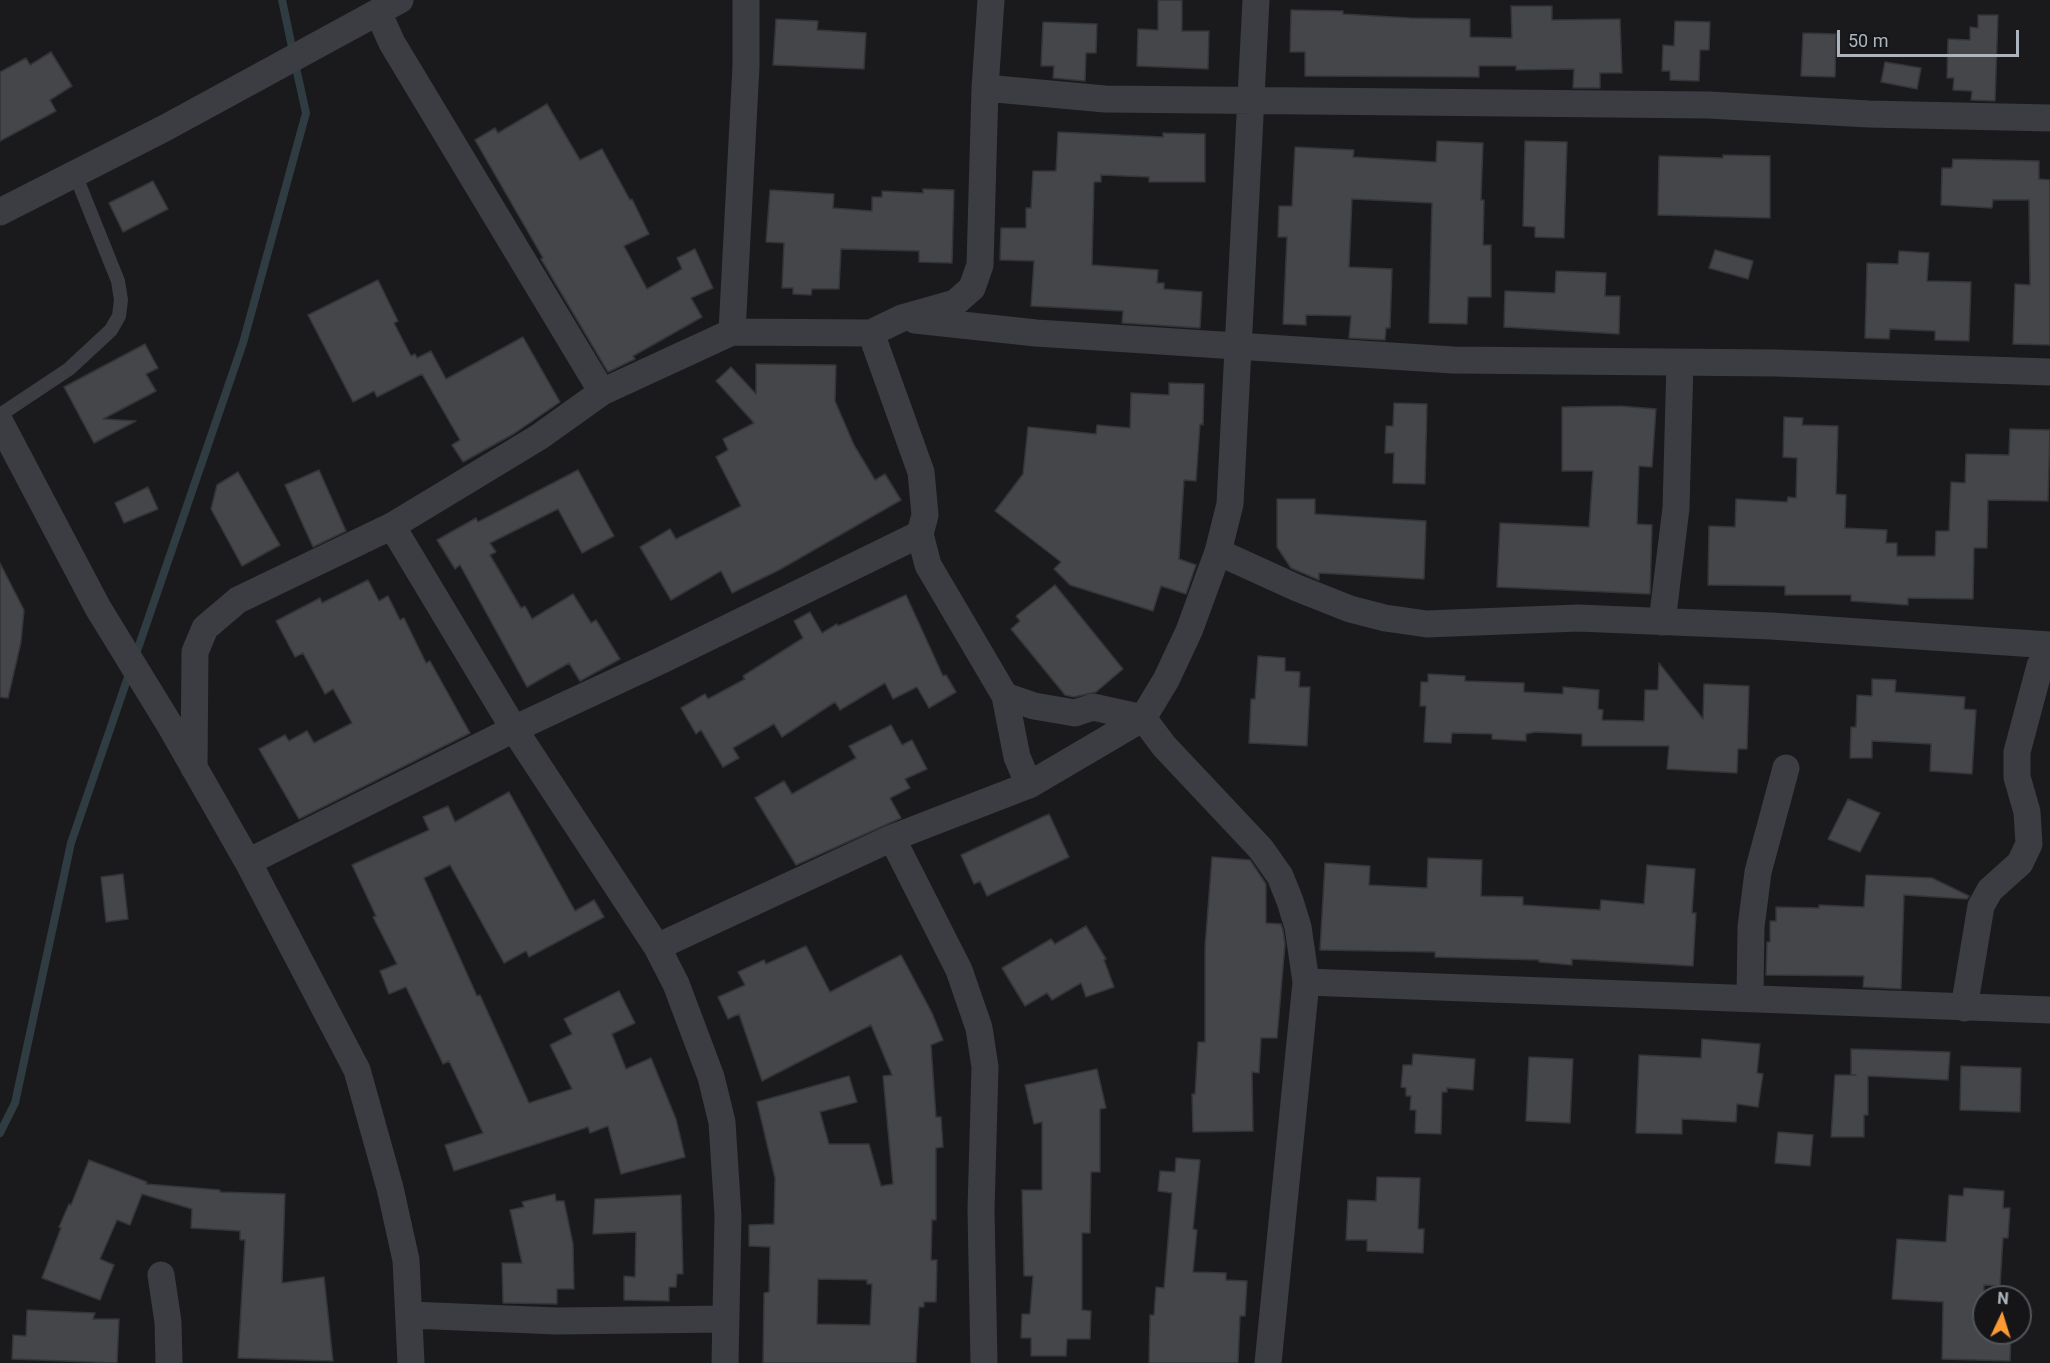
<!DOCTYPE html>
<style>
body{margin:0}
#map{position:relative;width:2050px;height:1363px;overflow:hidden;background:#1a1a1d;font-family:Roboto,sans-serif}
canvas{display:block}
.north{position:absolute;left:1972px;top:1285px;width:60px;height:60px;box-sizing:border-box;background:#151518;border:2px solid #51555a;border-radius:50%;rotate:4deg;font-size:16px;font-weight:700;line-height:24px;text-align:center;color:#acb4bd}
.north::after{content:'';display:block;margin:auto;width:21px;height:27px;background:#fa9a35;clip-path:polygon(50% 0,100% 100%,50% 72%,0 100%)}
.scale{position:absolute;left:1837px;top:30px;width:182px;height:27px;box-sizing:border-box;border:3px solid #acb4bd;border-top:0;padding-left:8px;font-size:18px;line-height:21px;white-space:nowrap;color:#acb4bd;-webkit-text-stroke:4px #151518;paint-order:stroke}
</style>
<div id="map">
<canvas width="2050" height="1363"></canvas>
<div class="north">N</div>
<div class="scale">50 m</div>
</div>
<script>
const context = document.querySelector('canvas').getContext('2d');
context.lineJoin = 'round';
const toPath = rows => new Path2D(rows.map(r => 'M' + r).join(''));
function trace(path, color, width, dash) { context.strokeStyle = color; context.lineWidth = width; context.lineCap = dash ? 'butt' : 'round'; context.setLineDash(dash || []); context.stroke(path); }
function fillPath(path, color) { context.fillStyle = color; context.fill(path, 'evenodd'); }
trace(toPath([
 [282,0,293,52],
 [135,657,243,343,306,113,295,63],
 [0,1133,15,1103,71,843,130,671]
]), '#2f3c42', 8);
const building = toPath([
 [1158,0,1182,0,1182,31,1209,31,1208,69,1137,66,1138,29,1158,30,1158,0],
 [1511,6,1552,6,1552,20,1620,19,1622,73,1600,73,1600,88,1573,88,1574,69,1516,70,1516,66,1479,66,1479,77,1305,76,1305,52,1290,52,1291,10,1343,11,1343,14,1410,18,1470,19,1470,37,1512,38,1511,6],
 [1978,15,1998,15,1995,101,1971,100,1972,91,1953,90,1954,78,1947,78,1948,39,1970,40,1970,27,1978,28,1978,15],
 [776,19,818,21,817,30,866,33,864,69,773,65,776,19],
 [1675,21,1710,22,1709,50,1700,50,1699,81,1670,80,1670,71,1662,71,1663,45,1674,46,1675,21],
 [1043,22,1097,24,1096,53,1086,53,1085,81,1053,78,1054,66,1041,66,1043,22],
 [1803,33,1836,34,1835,77,1801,76,1803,33],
 [51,52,72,86,50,100,56,111,0,141,0,72,26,58,30,65,51,52],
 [1885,62,1921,68,1917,89,1881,82,1885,62],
 [547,104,580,160,602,149,630,200,632,199,649,234,624,246,647,289,682,269,677,258,695,249,713,288,691,298,702,317,633,356,635,359,608,372,541,259,543,258,475,140,495,128,498,133,547,104],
 [1058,132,1163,137,1163,133,1205,134,1205,182,1149,182,1149,177,1101,175,1101,182,1094,182,1093,222,1092,265,1158,270,1157,283,1164,283,1164,289,1202,292,1200,328,1122,323,1123,311,1031,306,1034,261,1000,260,1001,228,1026,228,1026,208,1031,208,1033,171,1056,171,1058,132],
 [1437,141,1483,143,1481,200,1484,200,1483,245,1491,245,1491,297,1468,297,1467,324,1429,323,1432,203,1352,199,1349,267,1392,269,1390,328,1386,328,1385,340,1349,338,1351,316,1306,315,1306,325,1283,324,1287,237,1278,237,1279,206,1292,206,1295,147,1354,150,1353,157,1436,162,1437,141],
 [1525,141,1567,142,1564,238,1535,237,1535,227,1523,226,1525,141],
 [1723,155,1770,156,1770,218,1658,215,1659,156,1723,158,1723,155],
 [1953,159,2039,161,2039,179,2050,180,2050,345,2013,344,2015,284,2030,285,2029,200,1993,200,1992,208,1941,205,1942,168,1952,168,1953,159],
 [153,181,168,209,123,232,109,203,153,181],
 [923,189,954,190,952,263,919,262,919,251,841,249,839,289,812,289,811,295,793,294,793,288,782,288,784,243,766,242,770,190,834,194,833,208,872,211,872,197,882,197,882,191,923,193,923,189],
 [1715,250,1753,261,1748,279,1709,268,1715,250],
 [1899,251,1929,253,1927,281,1971,282,1969,341,1935,340,1935,331,1890,329,1889,339,1865,338,1867,263,1898,264,1899,251],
 [1556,271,1606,273,1605,296,1620,296,1619,334,1504,327,1505,291,1555,293,1556,271],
 [378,280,398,321,394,323,411,356,415,354,417,358,431,351,446,379,523,337,560,402,515,433,463,462,452,445,460,440,422,374,377,397,374,391,353,402,308,315,378,280],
 [145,344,158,368,146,374,156,391,103,419,136,421,94,443,64,387,145,344],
 [756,364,836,365,835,401,854,445,875,480,885,474,901,500,779,570,732,593,721,571,671,600,640,547,670,529,676,539,741,506,716,457,728,450,723,439,754,423,716,381,731,367,756,394,756,364],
 [1169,383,1204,384,1203,425,1200,424,1196,481,1184,480,1179,559,1196,565,1186,594,1161,586,1153,611,1070,585,1054,569,1061,562,995,511,1023,474,1028,427,1096,434,1097,425,1130,428,1131,393,1169,395,1169,383],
 [1394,403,1427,404,1425,484,1393,483,1394,453,1385,453,1386,426,1393,426,1394,403],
 [1620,406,1656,409,1652,467,1639,466,1637,524,1652,525,1650,594,1497,587,1500,523,1589,527,1593,471,1562,471,1562,407,1620,406],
 [1784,417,1803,418,1802,425,1838,426,1836,494,1846,495,1845,528,1887,530,1886,543,1897,543,1897,556,1935,556,1936,531,1949,531,1951,482,1965,483,1966,454,2009,455,2010,429,2050,430,2048,501,1988,500,1987,548,1974,548,1973,599,1908,598,1908,605,1851,601,1851,595,1785,595,1785,586,1708,585,1709,526,1735,527,1736,499,1787,502,1788,497,1796,498,1797,458,1783,457,1784,417],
 [319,470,346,531,313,547,285,485,319,470],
 [578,470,614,536,582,553,558,509,490,543,496,552,490,555,521,608,525,606,532,619,573,594,591,623,596,620,620,659,580,681,569,663,527,687,460,565,455,569,437,540,476,518,478,522,578,470],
 [238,472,280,545,242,566,211,509,217,485,238,472],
 [148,487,158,509,124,523,115,503,148,487],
 [1277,499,1315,499,1315,514,1426,521,1424,579,1319,573,1319,580,1291,568,1277,547,1277,499],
 [0,563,24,610,21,642,8,698,0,697,0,563],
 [368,580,379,601,388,596,400,620,404,618,426,663,430,661,470,733,299,819,259,749,285,735,289,741,307,731,314,743,352,723,333,689,325,694,303,653,295,657,276,621,320,598,322,603,368,580],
 [1055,585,1123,669,1096,692,1074,697,1065,695,1011,629,1020,621,1016,616,1055,585],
 [906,595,943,676,946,675,956,692,929,708,917,687,893,699,885,683,840,710,835,702,782,737,774,724,733,748,739,758,723,767,701,730,696,734,681,708,705,694,708,699,745,679,743,676,803,638,794,621,810,612,822,633,837,624,838,626,906,595],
 [1258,656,1285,658,1285,671,1300,672,1299,687,1310,687,1307,746,1249,743,1251,699,1255,699,1258,656],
 [1659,663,1703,719,1704,684,1749,686,1747,749,1738,749,1737,773,1667,769,1669,746,1582,746,1582,734,1535,732,1526,734,1526,741,1492,739,1492,734,1452,733,1451,743,1424,742,1426,706,1420,706,1421,682,1428,682,1428,674,1465,676,1465,681,1524,683,1524,692,1563,694,1563,687,1599,690,1598,709,1603,710,1602,720,1644,721,1645,690,1658,690,1659,663],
 [1872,679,1896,680,1895,692,1965,697,1964,709,1976,710,1972,774,1930,771,1931,744,1872,741,1872,758,1850,758,1851,727,1856,727,1857,695,1872,696,1872,679],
 [891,725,902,745,912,740,927,769,905,779,910,788,890,798,901,818,796,865,755,798,784,781,792,794,856,758,849,746,891,725],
 [509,792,575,911,594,900,604,917,529,957,526,951,504,963,450,865,424,878,477,996,480,995,529,1103,572,1089,550,1045,572,1034,564,1019,619,991,635,1023,612,1034,626,1069,651,1058,676,1119,685,1157,621,1174,608,1126,590,1133,588,1127,454,1171,445,1145,483,1133,449,1061,443,1064,406,987,389,994,380,971,397,964,373,917,376,916,352,865,429,830,423,817,448,806,455,822,509,792],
 [1848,799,1880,813,1860,852,1828,839,1848,799],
 [1049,814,1069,857,987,896,980,881,974,884,961,855,1049,814],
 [1212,857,1250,860,1266,884,1266,923,1281,924,1283,930,1285,944,1277,1038,1261,1038,1259,1073,1252,1072,1253,1131,1193,1132,1192,1094,1195,1094,1198,1042,1205,1042,1205,947,1212,857],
 [1428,858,1482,860,1481,896,1523,897,1523,905,1600,910,1601,900,1644,904,1647,865,1695,869,1692,913,1696,913,1693,966,1572,959,1572,965,1539,962,1539,960,1435,957,1435,952,1320,950,1325,863,1370,866,1369,885,1427,888,1428,858],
 [123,874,128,919,106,922,101,877,123,874],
 [1866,875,1932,878,1969,896,1967,899,1904,895,1901,989,1863,987,1864,976,1766,975,1767,942,1770,942,1770,921,1776,921,1776,907,1819,908,1819,905,1864,907,1866,875],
 [1086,926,1106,959,1104,960,1114,987,1086,997,1081,983,1052,1000,1047,993,1025,1006,1002,968,1051,939,1055,944,1086,926],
 [806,946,830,992,901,955,932,1013,943,1040,931,1045,936,1117,941,1117,943,1147,936,1148,936,1220,932,1220,931,1260,937,1260,936,1302,924,1302,924,1307,919,1307,916,1363,763,1363,764,1293,769,1292,770,1247,749,1246,749,1225,774,1224,775,1178,757,1102,849,1076,857,1102,820,1112,829,1144,869,1144,881,1186,893,1184,883,1076,892,1075,871,1025,762,1081,739,1014,728,1019,718,997,745,985,738,972,764,960,766,964,806,946],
 [818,1279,867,1280,867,1284,872,1284,870,1325,817,1324,818,1279],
 [1702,1039,1760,1044,1757,1073,1763,1074,1758,1107,1737,1104,1736,1122,1682,1119,1682,1134,1636,1133,1639,1055,1701,1058,1702,1039],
 [1851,1049,1950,1052,1948,1080,1868,1076,1868,1115,1864,1115,1864,1137,1831,1137,1835,1075,1856,1075,1851,1075,1851,1049],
 [1413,1054,1475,1059,1473,1090,1447,1088,1447,1092,1442,1092,1441,1134,1415,1133,1416,1110,1410,1110,1411,1096,1406,1096,1406,1088,1401,1087,1403,1065,1412,1065,1413,1054],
 [1529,1057,1573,1059,1570,1123,1526,1121,1529,1057],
 [1961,1066,2021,1068,2020,1112,1960,1110,1961,1066],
 [1097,1069,1106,1108,1100,1109,1100,1172,1091,1172,1090,1233,1082,1233,1082,1310,1091,1311,1090,1339,1067,1339,1066,1356,1031,1356,1031,1338,1021,1338,1022,1314,1030,1314,1033,1276,1024,1276,1022,1190,1042,1190,1042,1122,1034,1124,1025,1085,1097,1069],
 [1778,1132,1813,1135,1810,1166,1775,1163,1778,1132],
 [1176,1158,1200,1160,1193,1229,1197,1230,1193,1272,1226,1273,1226,1280,1247,1281,1245,1316,1240,1316,1238,1363,1149,1363,1150,1315,1154,1315,1156,1287,1164,1288,1172,1193,1158,1191,1160,1171,1175,1172,1176,1158],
 [89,1160,147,1182,146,1184,220,1190,220,1192,285,1194,282,1283,324,1277,333,1361,238,1358,245,1240,240,1240,240,1231,191,1228,192,1209,142,1194,130,1225,117,1220,100,1259,114,1265,100,1300,42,1278,61,1228,59,1227,69,1204,71,1205,89,1160],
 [1377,1177,1420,1178,1418,1229,1424,1229,1423,1253,1367,1251,1367,1240,1346,1240,1348,1200,1376,1201,1377,1177],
 [1964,1188,2004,1191,2003,1208,2010,1208,2008,1238,2003,1238,2000,1286,1984,1285,1984,1333,2011,1333,2010,1361,1942,1359,1943,1302,1892,1299,1897,1239,1946,1242,1949,1195,1963,1196,1964,1188],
 [555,1194,556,1201,564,1201,573,1244,574,1289,557,1289,557,1304,503,1303,502,1263,522,1263,510,1210,524,1207,522,1202,555,1194],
 [681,1195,683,1274,677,1274,676,1287,669,1287,669,1301,624,1300,624,1276,635,1277,636,1232,593,1234,595,1199,681,1195],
 [27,1310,95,1313,93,1319,119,1319,117,1363,12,1359,13,1335,26,1336,27,1310]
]);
fillPath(building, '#44464a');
trace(building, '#343539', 1.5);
trace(toPath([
 [0,415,69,369,111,330,119,316,121,300,118,281,75,174]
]), '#3b3d42', 14);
trace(toPath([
 [378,12,392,43,602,392],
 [985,88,1105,99,1709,105,1869,114,2050,118],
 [0,212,165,128,400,0],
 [915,320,1036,333,1453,360,1776,363,2050,372],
 [732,332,746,66,746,0],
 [871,333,921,472,925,515,920,534,928,565,1005,696,1017,757,1029,785],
 [0,422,98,608,171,727,248,862,357,1070,390,1188,406,1260,411,1363],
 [392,526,514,729,657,947,676,984,711,1077,722,1122,728,1216,725,1363],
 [1218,552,1297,588,1350,609,1385,618,1427,624,1578,618,1771,626,2050,645],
 [1662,622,1676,508,1680,363],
 [1005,696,1034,706,1075,713,1093,707,1143,718,1164,746,1261,849,1280,876,1290,901,1298,927,1306,982,1268,1363],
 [194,768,195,652,205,628,238,600,392,526,539,437,602,392,732,332,871,333,902,318,955,303,972,288,980,265,985,88,991,0],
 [892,838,959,970,979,1028,985,1067,981,1210,984,1363],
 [248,862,514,729,662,660,920,534],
 [657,947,892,838,1029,785,1143,718,1166,680,1189,631,1218,552,1230,504,1256,0],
 [1306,982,2050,1010],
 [1750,997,1751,927,1758,872,1786,768],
 [1964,1008,1981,906,1990,890,2020,863,2029,844,2027,812,2017,777,2017,752,2040,666,2050,654],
 [161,1275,168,1322,169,1363],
 [410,1315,557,1321,726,1319]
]), '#3b3d42', 27);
</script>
